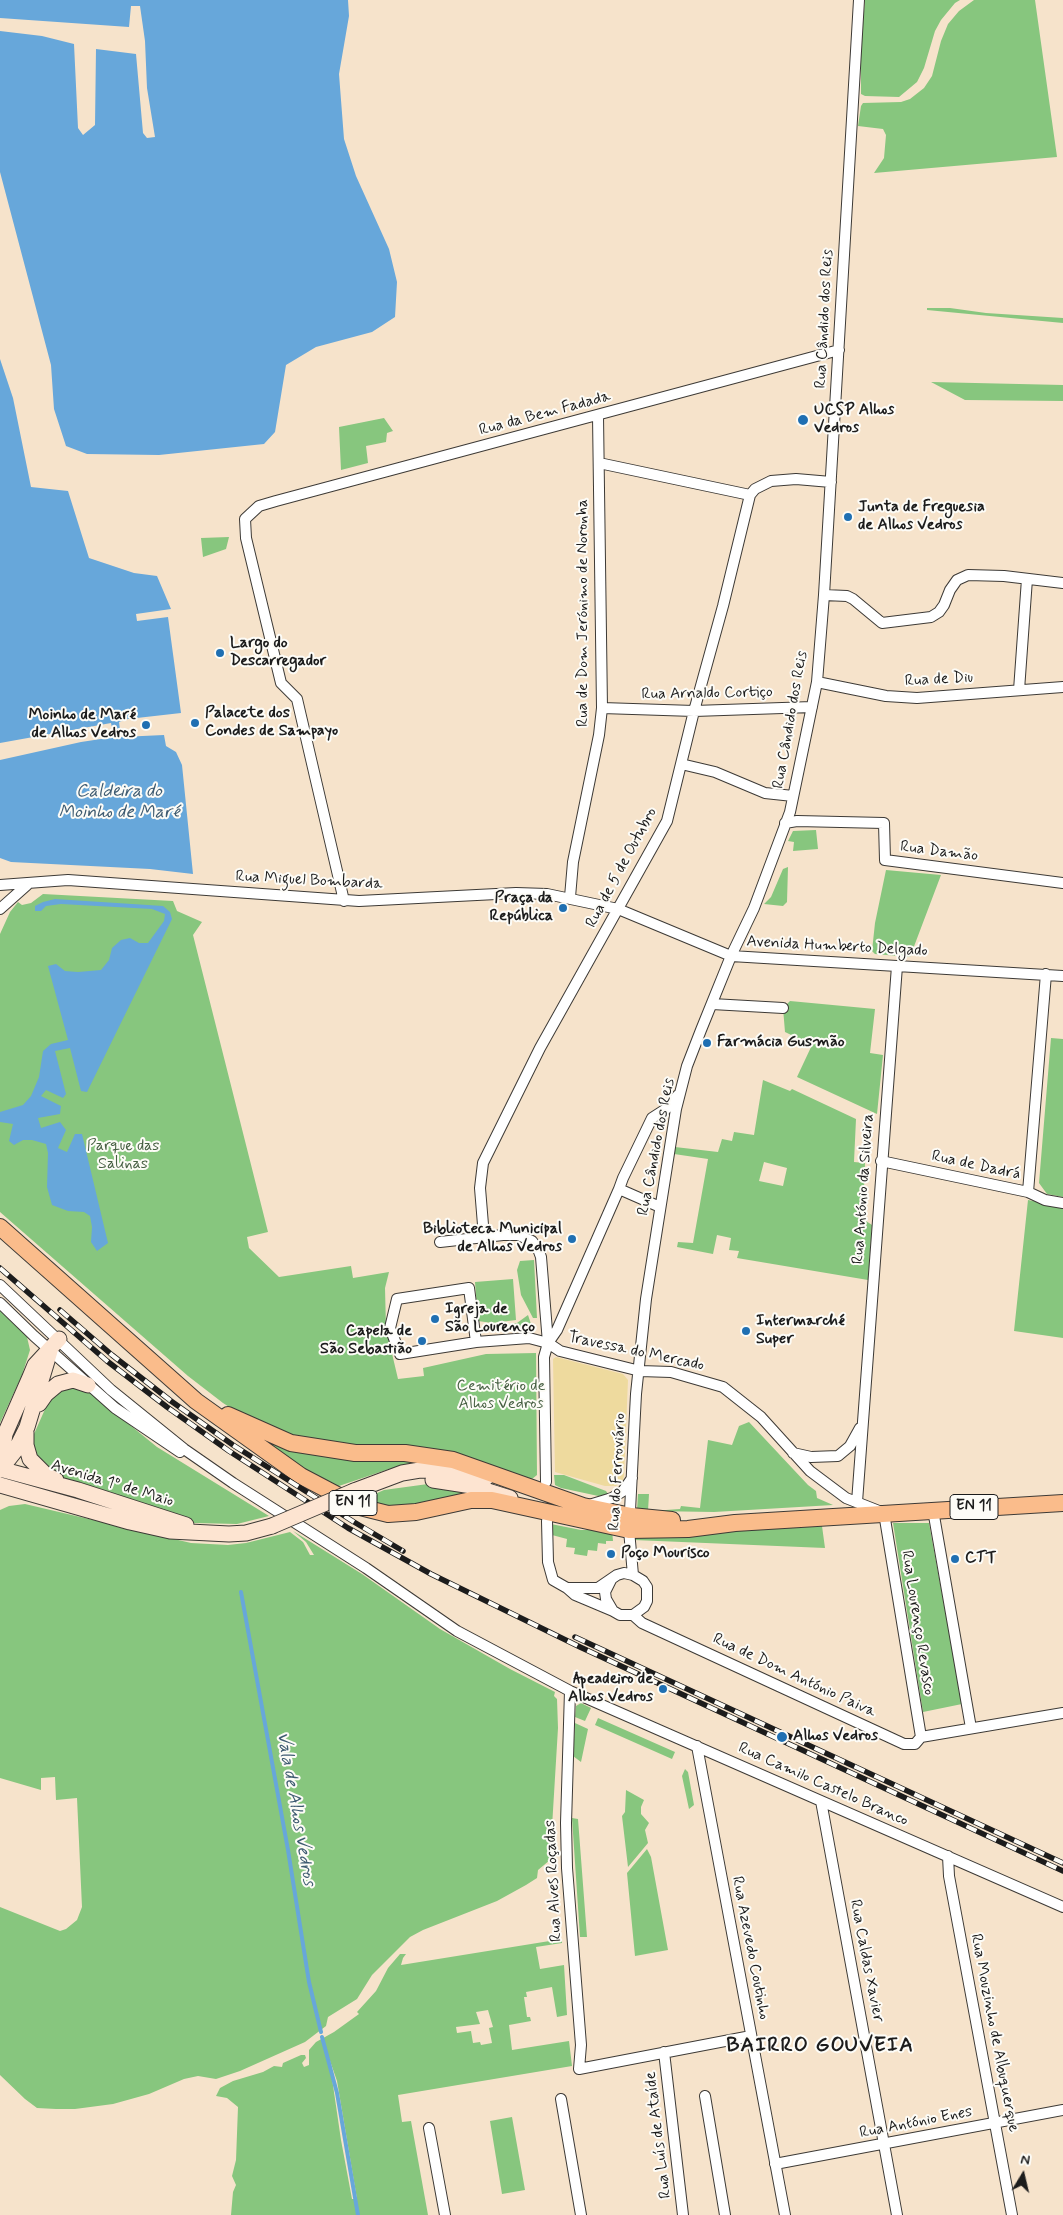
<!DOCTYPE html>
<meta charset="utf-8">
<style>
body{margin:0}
#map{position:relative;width:1063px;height:2215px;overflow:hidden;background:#f6e3cb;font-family:Mynerve,sans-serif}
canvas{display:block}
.north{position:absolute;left:998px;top:2150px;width:50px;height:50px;-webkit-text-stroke:4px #fdfcf7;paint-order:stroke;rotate:9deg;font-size:14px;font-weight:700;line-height:20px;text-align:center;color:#1c1c1c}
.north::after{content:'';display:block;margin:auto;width:18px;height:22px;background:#1c1c1c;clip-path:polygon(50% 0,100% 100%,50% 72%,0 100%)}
</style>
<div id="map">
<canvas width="1063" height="2215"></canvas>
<div class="north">N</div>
</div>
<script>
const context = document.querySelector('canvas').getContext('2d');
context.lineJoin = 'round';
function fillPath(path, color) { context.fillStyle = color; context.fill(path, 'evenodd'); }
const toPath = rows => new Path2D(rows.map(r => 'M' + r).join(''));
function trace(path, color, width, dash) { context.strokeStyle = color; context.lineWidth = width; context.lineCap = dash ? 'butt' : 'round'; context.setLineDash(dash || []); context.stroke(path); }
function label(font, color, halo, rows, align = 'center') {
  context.font = font + ' Mynerve,sans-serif'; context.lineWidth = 4; context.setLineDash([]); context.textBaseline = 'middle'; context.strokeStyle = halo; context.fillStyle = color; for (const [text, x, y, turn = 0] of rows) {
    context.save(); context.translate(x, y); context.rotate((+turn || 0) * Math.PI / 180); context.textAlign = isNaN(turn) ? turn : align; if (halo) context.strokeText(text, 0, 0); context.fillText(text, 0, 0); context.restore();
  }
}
fillPath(toPath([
 [865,0,960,0,955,3,941,20,935,31,924,68,917,82,899,97,865,96,861,94,861,46],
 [974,0,1035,0,1057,157,874,173,884,158,886,135,883,129,858,126,861,106,863,103,901,102,910,99,924,88,932,76,941,41,948,24,959,11],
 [927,308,950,308,986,313,1063,318,1063,323,927,310],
 [931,382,1063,385,1063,401,965,400],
 [384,418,393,431,387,433,386,442,366,446,368,463,341,470,339,427],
 [229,537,226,549,203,557,201,538],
 [816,830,818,849,793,851,794,842,788,841,793,831],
 [788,867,787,902,783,906,764,904,771,897,783,869],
 [886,870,941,875,910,957,875,954,872,951,875,923],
 [43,894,173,901,177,911,202,922,193,935,268,1232,247,1237,249,1248,279,1277,351,1266,353,1278,389,1272,385,1288,386,1328,398,1379,424,1376,423,1368,486,1354,536,1353,537,1475,532,1479,451,1453,311,1442,251,1421,223,1403,188,1376,0,1212,0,934,10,912,18,902,22,905,31,903],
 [790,1001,875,1009,870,1053,883,1055,877,1114,797,1077,812,1045,785,1032,783,1008],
 [1051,1038,1063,1039,1063,1197,1047,1194,1039,1183],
 [763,1080,790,1091,792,1089,856,1119,854,1162,865,1163,863,1216,866,1221,872,1225,868,1280,737,1258,739,1251,729,1250,731,1238,717,1235,713,1254,677,1247,678,1242,693,1243,708,1159,674,1154,675,1147,718,1152,722,1139,732,1141,734,1132,754,1135],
 [764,1162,787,1168,783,1186,759,1181],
 [1028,1200,1063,1207,1063,1338,1014,1331],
 [534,1260,537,1318,533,1318,521,1295,517,1270,520,1261],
 [513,1279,516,1320,492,1323,478,1321,475,1282],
 [0,1309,27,1337,30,1350,22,1375,0,1423],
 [528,1315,532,1327,505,1330,505,1325,517,1323],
 [71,1386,88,1391,157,1447,269,1516,237,1524,194,1523,53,1475,37,1461,33,1441,34,1434,50,1398,54,1393],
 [749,1422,808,1485,816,1491,817,1498,833,1505,714,1512,652,1511,680,1509,681,1506,700,1508,708,1440,732,1445,739,1426],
 [267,1439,434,1461,389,1469,336,1487,292,1462,266,1441],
 [554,1475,564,1475,606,1491,608,1494,603,1497,561,1488,555,1485],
 [428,1484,468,1490,467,1495,394,1509,359,1501,384,1490],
 [638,1494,649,1494,648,1511,637,1510],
 [25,1504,191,1543,228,1545,246,1543,290,1532,303,1542,310,1555,314,1555,306,1542,293,1531,362,1574,440,1629,510,1669,555,1692,554,1696,557,1699,558,1728,550,1860,538,1870,537,1878,526,1885,497,1901,423,1930,410,1937,372,1975,357,1999,328,2017,326,2026,305,2042,240,2071,216,2079,198,2076,184,2079,149,2094,113,2104,75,2109,56,2109,37,2108,25,2099,0,2075,0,1907,60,1931,66,1929,77,1920,82,1907,77,1798,56,1800,55,1777,41,1778,41,1790,0,1778,0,1510,9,1506],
 [893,1523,929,1523,962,1704,923,1712],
 [551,1524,581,1530,612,1530,613,1541,606,1541,606,1544,598,1543,597,1551,588,1550,587,1556,574,1554,575,1548,566,1547,567,1539,552,1535],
 [822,1526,825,1548,634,1540,637,1537],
 [581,1703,591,1708,585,1721,575,1717,576,1706],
 [598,1718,675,1752,672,1759,595,1725],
 [575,1723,588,1729,581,1762,573,1756],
 [685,1769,688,1772,694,1805,689,1809,682,1776],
 [626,1790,644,1800,641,1807,641,1814,649,1823,645,1830,648,1843,628,1867,622,1816,625,1812],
 [572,1818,578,1819,587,1937,580,1937],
 [647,1849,651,1857,668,1950,635,1956,627,1873],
 [562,1939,562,1943,536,1947,540,1969,564,1965,567,2015,557,2017,552,1987,526,1992,527,1997,524,1997,527,2017,530,2017,531,2021,509,2025,512,2050,569,2041,572,2066,398,2095,402,2122,411,2121,428,2215,231,2215,233,2192,236,2185,232,2176,236,2160,238,2107,227,2098,216,2096,220,2088,233,2081,263,2072,274,2066,282,2067,283,2063,301,2055,305,2055,306,2058,302,2063,304,2067,309,2065,309,2050,316,2042,334,2032,359,2014,357,2012,376,1991,388,1968,400,1954,406,1954,403,1958,401,1965],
 [488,2010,493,2027,489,2028,492,2043,481,2045,480,2042,473,2043,471,2031,457,2033,456,2027,480,2024,476,2012],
 [329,2058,337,2081,357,2199,352,2199,341,2140],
 [512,2117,525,2190,502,2194,490,2121]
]), '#87c67e');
fillPath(toPath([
 [556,1357,623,1374,628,1380,624,1476,623,1480,616,1486,605,1486,555,1472,553,1359]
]), '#eeda9e');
fillPath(toPath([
 [0,0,348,0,349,16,339,74,344,139,356,176,389,249,397,282,395,317,372,332,316,347,286,365,275,432,264,444,159,455,87,454,66,446,54,409,51,365,0,172,0,31,42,36,74,44,78,128,83,135,95,125,96,49,136,54,143,133,147,138,155,137,147,88,145,41,140,6,131,6,129,27,0,18],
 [0,359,13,398,31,487,68,491,89,558,134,573,157,576,171,609,136,614,137,621,168,617,181,713,128,719,119,722,121,737,164,735,166,746,176,752,182,765,193,874,150,869,11,862,0,858,0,760,81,742,114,737,111,723,0,743],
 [55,899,163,906,170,912,172,919,87,1092,81,1091,70,1048,55,1051,66,1094,63,1098,46,1090,41,1096,61,1106,60,1114,38,1118,41,1128,60,1122,66,1130,58,1148,67,1152,75,1134,82,1134,108,1243,97,1251,91,1242,92,1227,90,1216,84,1212,68,1211,52,1205,47,1187,48,1153,46,1144,32,1140,23,1140,14,1145,9,1141,13,1124,0,1122,0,1112,23,1105,31,1096,39,1077,43,1051,51,1044,68,1040,48,966,56,964,65,971,78,972,101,970,109,960,112,948,121,940,130,938,139,943,148,943,164,921,165,914,152,909,61,904,46,906,41,911,35,911,35,906,43,902]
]), '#67a7da');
trace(toPath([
 [241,1592,288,1850,309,1982,321,2032],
 [322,2037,337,2093,358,2215]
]), '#67a7da', 4);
const street = toPath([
 [599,463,750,495],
 [824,595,847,596,853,599,882,623,931,617,939,612,944,605,950,590,957,580,968,575,1004,576,1063,583],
 [817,682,886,696,917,698,1063,687],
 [1019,690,1027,579],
 [602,708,694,711,812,707],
 [681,764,715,772,765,793,793,796],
 [785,823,797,821,884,823,885,860,1063,883],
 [0,885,68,880,359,901,516,893,547,894,618,909,731,956,1063,976],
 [570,897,573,862,599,735,602,708,598,416],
 [344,901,297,699,281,683,246,538,245,519,259,506,276,501,839,350],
 [0,909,27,885],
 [712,1004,783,1008],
 [881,1161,1028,1192,1045,1200,1063,1203],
 [1028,1192,1046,974],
 [660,1207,619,1189,623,1178,652,1118,666,1109,678,1095],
 [484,1237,480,1188,483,1163,540,1048,667,821,694,711,723,606,750,495,755,489,771,481,796,479,831,482],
 [440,1242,503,1235,518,1235,532,1241,538,1249,541,1257,548,1343,544,1357,546,1482],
 [0,1285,111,1390,184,1449,233,1483,366,1568,457,1631,570,1691,1063,1907],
 [0,1303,34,1336,115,1408,180,1452],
 [476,1342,469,1288,397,1299,390,1328,400,1354,476,1342,529,1338,548,1343,560,1351,640,1371,671,1372,723,1387,761,1417,810,1471,846,1498,884,1513,921,1737],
 [548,1343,557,1330,619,1189],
 [793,1453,811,1457,838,1456,850,1446,860,1428],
 [857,1502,897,966],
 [589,1505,612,1498,623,1491,632,1478],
 [933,1510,971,1728],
 [547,1521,548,1562,553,1580,567,1588],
 [633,1575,629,1530,636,1394,646,1299,676,1109,687,1066,701,1030,731,956,754,908,790,812,817,682,824,595,859,0],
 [611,1580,605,1592,606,1599,613,1611,620,1615,633,1615,644,1607,647,1601,647,1587,643,1581,633,1575,624,1573,617,1575,598,1588,567,1588,575,1595,613,1611],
 [633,1615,642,1623,904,1744,915,1744,921,1737,1063,1713],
 [570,1691,566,1823,567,1868,581,2045,579,2069,751,2036],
 [697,1746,785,2215],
 [821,1801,897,2215],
 [948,1856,949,1876,1012,2215],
 [664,2052,683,2215],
 [705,2096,725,2215],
 [561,2099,581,2215],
 [429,2128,445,2215],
 [775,2164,1063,2110]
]);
const secondary = toPath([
 [39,1404,46,1394,58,1384,73,1380,88,1385],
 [26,1432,26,1445,30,1459,45,1474,56,1480],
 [0,1469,78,1490,186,1525],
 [0,1469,5,1434,30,1377,35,1365,59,1339],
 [0,1470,15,1451,27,1427,50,1351],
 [433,1480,472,1486,510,1498],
 [0,1485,130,1522,170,1531,229,1534,246,1533,272,1526],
 [354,1491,402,1473,420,1470,456,1471,486,1478]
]);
const primary = toPath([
 [0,1227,196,1401,301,1476,360,1507,388,1514,416,1512,471,1500,492,1500,629,1530,688,1529,735,1523,1063,1503],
 [228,1415,291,1443,355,1453,405,1453,453,1460,583,1506,631,1516,672,1520]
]);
trace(street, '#3d3a36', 12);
trace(secondary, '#3d3a36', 17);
trace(primary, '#3d3a36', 18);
trace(street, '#fff', 10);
trace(secondary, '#fde4d1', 15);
trace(primary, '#fabc8b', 16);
const rail = toPath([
 [0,1268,107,1361,167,1407,229,1451,348,1528,431,1574,580,1647,1063,1871],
 [60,1310,112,1355,171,1401,233,1445,354,1522,403,1551],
 [575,1637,1063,1863]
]);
trace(rail, '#1c1c1c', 5.5);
trace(rail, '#fdfcf7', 4, [11]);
const secondaryBridge = toPath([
 [272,1526,354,1491]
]);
trace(secondaryBridge, '#3d3a36', 17, []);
trace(secondaryBridge, '#fde4d1', 15);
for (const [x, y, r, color] of [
 [803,420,6,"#1f6fb2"],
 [848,517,5,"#1f6fb2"],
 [220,653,5,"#1f6fb2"],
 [195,723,5,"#1f6fb2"],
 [146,725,5,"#1f6fb2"],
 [563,908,5,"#1f6fb2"],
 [707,1043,5,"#1f6fb2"],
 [572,1239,5,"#1f6fb2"],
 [435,1319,5,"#1f6fb2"],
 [746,1331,5,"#1f6fb2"],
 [422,1341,5,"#1f6fb2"],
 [611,1554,5,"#1f6fb2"],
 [955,1559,5,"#1f6fb2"],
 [663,1689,5,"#1f6fb2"],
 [782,1737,6,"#1f6fb2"]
]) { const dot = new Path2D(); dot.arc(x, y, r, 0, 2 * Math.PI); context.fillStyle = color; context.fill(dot); trace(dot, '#fdfcf7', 2); }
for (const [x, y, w] of [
 [353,1503,48],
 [974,1507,48]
]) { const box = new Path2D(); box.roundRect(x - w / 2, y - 12.5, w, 25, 4); context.fillStyle = '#fdfcf7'; context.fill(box); trace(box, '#1c1c1c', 1); }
label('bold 15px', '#1c1c1c', null, [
 ["EN 11",353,1503],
 ["EN 11",974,1507]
]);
label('16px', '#1c1c1c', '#fdfcf7', [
 ["Rua Cândido dos Reis",825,319,-87],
 ["Rua da Bem Fadada",545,414,-15],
 ["Rua de Dom Jerónimo de Noronha",584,613,-90],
 ["Rua de Diu",939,680,-3],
 ["Rua Arnaldo Cortiço",707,694,-1],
 ["Rua Cândido dos Reis",791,720,-80],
 ["Rua Damão",939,852,7],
 ["Rua de 5 de Outubro",622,868,-62],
 ["Rua Miguel Bombarda",309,881,3],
 ["Avenida Humberto Delgado",837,947,3],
 ["Rua Cândido dos Reis",657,1147,-79],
 ["Rua de Dadrá",976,1166,12],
 ["Rua António da Silveira",864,1189,-86],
 ["Travessa do Mercado",636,1352,12],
 ["Rua do Ferroviário",618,1472,-87],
 ["Avenida 1º de Maio",112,1484,17],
 ["Rua Lourenço Revasco",917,1623,81],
 ["Rua de Dom António Paiva",794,1676,25],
 ["Rua Camilo Castelo Branco",823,1785,24],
 ["Rua Alves Roçadas",554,1881,-93],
 ["Rua Azevedo Coutinho",750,1948,79],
 ["Rua Caldas Xavier",866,1961,79],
 ["Rua Mouzinho de Albuquerque",994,2033,79],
 ["Rua António Enes",916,2123,-11],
 ["Rua Luís de Ataíde",659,2135,-97]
]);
label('bold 16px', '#1c1c1c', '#fdfcf7', [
 ["UCSP Alhos",814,411],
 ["Vedros",814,429],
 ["Junta de Freguesia",858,508],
 ["de Alhos Vedros",858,526],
 ["Largo do",230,644],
 ["Descarregador",230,662],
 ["Palacete dos",205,714],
 ["Condes de Sampayo",205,732],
 ["Moinho de Maré",136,716,"right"],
 ["de Alhos Vedros",136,734,"right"],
 ["Praça da",553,899,"right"],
 ["República",553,917,"right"],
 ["Farmácia Gusmão",717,1043],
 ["Biblioteca Municipal",562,1230,"right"],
 ["de Alhos Vedros",562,1248,"right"],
 ["Igreja de",445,1310],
 ["São Lourenço",445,1328],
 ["Intermarché",756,1322],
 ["Super",756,1340],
 ["Capela de",412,1332,"right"],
 ["São Sebastião",412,1350,"right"],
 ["Poço Mourisco",621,1554],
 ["CTT",965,1559],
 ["Apeadeiro de",653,1680,"right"],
 ["Alhos Vedros",653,1698,"right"],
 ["Alhos Vedros",793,1737]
], 'left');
label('16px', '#476043', '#fdfcf7', [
 ["Parque das",123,1147],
 ["Salinas",123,1165],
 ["Cemitério de",501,1387],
 ["Alhos Vedros",501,1405]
]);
label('italic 18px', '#3e5b71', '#fdfcf7', [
 ["Caldeira do",119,792],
 ["Moinho de Maré",119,813],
 ["Vala de Alhos Vedros",295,1809,80]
]);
context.letterSpacing = '1px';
label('bold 21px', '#1c1c1c', '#fdfcf7', [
 ["BAIRRO GOUVEIA",820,2047]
]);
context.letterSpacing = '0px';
</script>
